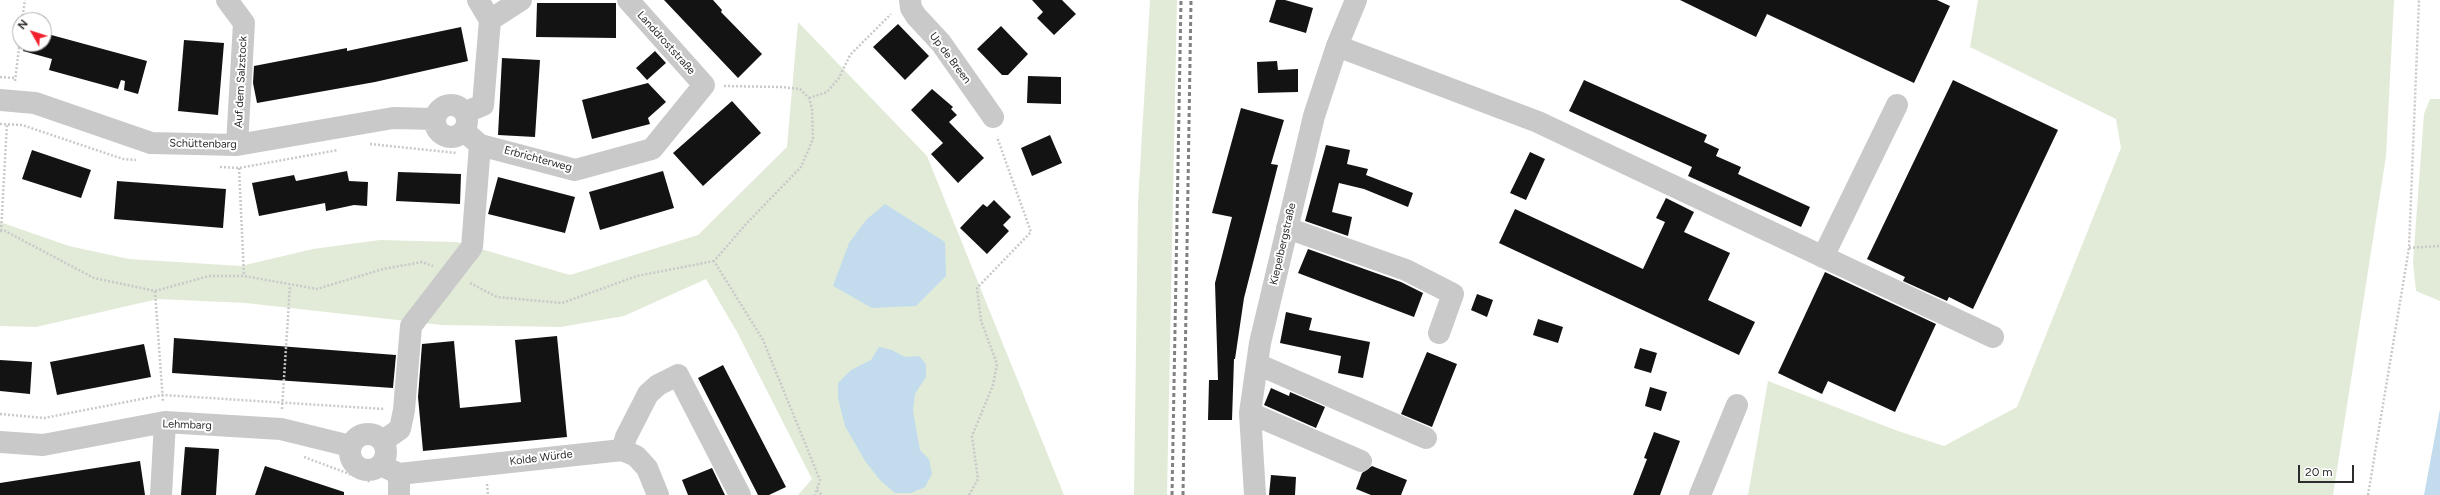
<!DOCTYPE html>
<meta charset="utf-8">
<style>
body{margin:0}
#map{position:relative;width:2440px;height:495px;overflow:hidden;background:#fff;font-family:Figtree,sans-serif}
canvas{display:block}
.north{position:absolute;left:12px;top:12px;width:40px;height:40px;box-sizing:border-box;background:#fff;border:1px solid #ababab;border-radius:50%;rotate:309deg;font-size:11px;font-weight:700;line-height:16px;text-align:center;color:#2c2c2c}
.north::after{content:'';display:block;margin:auto;width:14px;height:18px;background:#f21f2c;clip-path:polygon(50% 0,100% 100%,50% 72%,0 100%)}
.scale{position:absolute;left:2298px;top:465px;width:56px;height:18px;box-sizing:border-box;border:2px solid #2c2c2c;border-top:0;padding-left:5px;font-size:12px;line-height:14px;white-space:nowrap;color:#2c2c2c;-webkit-text-stroke:3px #fff;paint-order:stroke}
</style>
<div id="map">
<canvas width="2440" height="495"></canvas>
<div class="north">N</div>
<div class="scale">20 m</div>
</div>
<script>
const context = document.querySelector('canvas').getContext('2d');
context.lineJoin = 'round';
function fillPath(path, color) { context.fillStyle = color; context.fill(path, 'evenodd'); }
const toPath = rows => new Path2D(rows.map(r => 'M' + r).join(''));
function trace(path, color, width, dash) { context.strokeStyle = color; context.lineWidth = width; context.lineCap = dash ? 'butt' : 'round'; context.setLineDash(dash || []); context.stroke(path); }
function label(font, color, halo, rows, align = 'center') {
  context.font = font + ' Figtree,sans-serif'; context.lineWidth = 4; context.setLineDash([]); context.textBaseline = 'middle'; context.strokeStyle = halo; context.fillStyle = color; for (const [text, x, y, turn = 0] of rows) {
    context.save(); context.translate(x, y); context.rotate((+turn || 0) * Math.PI / 180); context.textAlign = isNaN(turn) ? turn : align; if (halo) context.strokeText(text, 0, 0); context.fillText(text, 0, 0); context.restore();
  }
}
fillPath(toPath([
 [1150,0,1177,0,1167,495,1134,495,1138,202],
 [1978,0,2394,0,2386,156,2333,495,1748,495,1768,381,1898,431,1944,446,2017,407,2121,148,2116,119,1970,47],
 [798,22,927,156,1064,495,798,495,812,479,737,332,706,279,624,316,561,327,442,325,246,303,158,299,36,327,0,326,0,222,69,246,129,259,241,266,313,249,380,240,457,242,570,275,698,235,787,147],
 [2430,99,2440,99,2440,301,2416,291,2413,262,2424,114]
]), '#e2ebd8');
fillPath(toPath([
 [885,204,945,242,946,276,916,306,872,308,833,286,849,243,867,219],
 [879,347,892,350,905,357,919,356,926,364,926,377,915,394,913,411,920,450,929,459,932,474,925,487,911,493,895,493,880,480,865,461,845,426,838,398,838,383,851,370,871,360],
 [2440,409,2440,495,2424,495]
]), '#c2dced');
fillPath(toPath([
 [664,0,713,0,722,10,721,12,762,54,738,78],
 [1032,0,1062,0,1076,14,1054,35,1037,18,1043,12],
 [1276,0,1285,0,1313,8,1306,33,1269,22],
 [1680,0,1937,0,1950,6,1914,83,1767,14,1756,37],
 [537,3,616,3,616,38,536,37],
 [898,24,929,56,905,80,873,47],
 [1001,26,1028,54,1008,75,1002,75,977,49],
 [461,27,468,61,375,82,257,103,253,83,254,66,347,48,347,51],
 [44,33,147,61,138,94,124,90,125,81,121,80,118,89,49,70,52,59,23,51,25,44,44,44],
 [184,40,224,43,218,115,178,111],
 [655,51,666,63,647,80,636,68],
 [502,58,540,60,535,137,498,135],
 [1277,61,1278,70,1298,69,1298,92,1258,93,1257,62],
 [1028,76,1061,77,1061,104,1027,103],
 [1584,80,1707,135,1704,142,1719,149,1716,156,1741,167,1738,174,1810,207,1801,227,1688,176,1692,167,1569,111],
 [1953,80,2058,130,1973,309,1949,297,1947,301,1903,281,1905,277,1867,259],
 [648,83,666,102,648,118,650,124,592,139,582,100],
 [932,89,953,107,951,109,957,115,949,122,984,158,958,183,931,154,943,143,911,110],
 [732,101,761,133,703,186,673,153],
 [1241,108,1284,120,1271,164,1278,165,1244,298,1235,359,1234,359,1232,420,1208,420,1209,380,1218,380,1215,283,1232,217,1212,213],
 [1050,135,1062,163,1032,176,1021,148],
 [1326,145,1350,150,1347,164,1368,169,1366,175,1413,193,1408,207,1364,189,1339,183,1332,212,1352,217,1348,236,1305,221],
 [32,150,91,170,81,198,22,179],
 [1530,152,1545,159,1526,200,1510,193],
 [347,171,349,181,368,182,367,206,354,205,326,211,325,203,259,216,252,183,294,175,296,181],
 [663,171,674,208,600,230,589,192],
 [398,172,461,174,460,204,396,201],
 [498,177,575,197,565,233,488,214],
 [117,181,226,189,223,228,114,219],
 [1666,198,1694,212,1684,232,1730,253,1708,300,1755,322,1739,355,1499,243,1515,209,1643,269,1665,222,1656,218],
 [994,200,1011,217,1003,225,1009,231,987,254,960,228,983,204,987,207],
 [1308,249,1401,282,1423,293,1414,317,1298,273],
 [1825,272,1936,324,1895,412,1828,381,1822,394,1778,373],
 [1477,294,1493,300,1487,317,1471,310],
 [1286,312,1312,318,1309,330,1370,342,1363,378,1338,373,1341,356,1280,343],
 [1538,319,1563,327,1558,343,1533,335],
 [557,336,567,437,423,451,418,397,422,344,454,341,460,408,521,402,515,340],
 [174,338,396,355,393,388,172,373],
 [144,344,151,377,57,395,50,362],
 [1640,348,1657,353,1651,373,1634,368],
 [1427,352,1457,364,1432,427,1401,414],
 [0,360,32,362,30,394,0,391],
 [723,365,786,487,769,495,758,495,698,378],
 [1650,387,1667,392,1661,411,1645,406],
 [1271,388,1289,396,1290,392,1325,407,1316,428,1264,405],
 [1654,432,1680,441,1660,495,1633,495,1647,459,1644,458],
 [185,447,219,449,216,495,181,495],
 [140,461,145,495,0,495,0,483],
 [265,466,344,492,344,495,255,495],
 [1372,466,1407,480,1401,495,1371,495,1356,489,1362,473],
 [712,468,725,495,688,495,682,480],
 [1271,475,1296,477,1295,495,1269,495]
]), '#131313');
trace(toPath([
 [22,20,25,0],
 [0,77,15,78],
 [15,81,20,40],
 [724,86,781,87,800,89,809,98,812,109,813,139,801,167,747,223,714,261,763,340,820,480,815,495],
 [809,98,827,92,839,78,850,55,891,14],
 [0,124,22,125,123,159,136,160],
 [370,144,457,153],
 [220,167,239,168,338,150],
 [239,168,244,276],
 [0,231,5,231,94,278,155,291,209,276,244,276,317,289,383,269,422,262,433,266],
 [1,231,7,124],
 [2409,248,2440,246],
 [470,283,497,297,562,303,637,276,714,261],
 [155,291,163,402],
 [282,409,290,286],
 [0,414,44,418,162,395,384,409],
 [304,457,371,482],
 [487,484,488,495],
 [817,490,822,495],
 [969,495,978,479,972,436,993,385,997,364,981,321,977,288,1031,232,997,137],
 [2368,495,2409,248,2419,0]
]), '#c9c9c9', 2.5, [2, 2]);
trace(toPath([
 [227,0,244,23,237,145],
 [478,0,490,20],
 [910,0,911,8,916,16,941,43,993,117],
 [1337,46,1538,122,1993,337],
 [0,100,35,103,151,143,237,145,393,118,435,119],
 '435 121a16 16 0 1 1 32 0a16 16 0 1 1-32 0Z',
 [466,112,483,105,490,20,521,0],
 [464,131,480,145,575,170,652,149,704,85,628,0],
 [1287,228,1406,270,1453,294,1439,333],
 [1823,257,1897,105],
 [1257,364,1426,438],
 [1250,413,1361,461],
 '350 452a18 18 0 1 1 36 0a18 18 0 1 1-36 0Z',
 [383,441,400,429,404,410,411,326,472,247,480,145],
 [0,442,43,445,165,422,281,429,350,446],
 [622,450,626,437,648,394,658,385,678,375,740,495],
 [387,468,399,474,399,495],
 [399,474,622,450,636,456,647,468,658,495],
 [161,495,165,422],
 [1255,495,1250,413,1260,343,1314,116,1337,46,1356,0],
 [1700,495,1737,405]
]), '#c9c9c9', 22);
trace(toPath([
 [1172,495,1181,0],
 [1183,495,1191,0]
]), '#818181', 3, [4, 3]);
label('11px', '#2c2c2c', '#fff', [
 ["Landdroststraße",666,43,48],
 ["Up de Breen",950,58,53],
 ["Auf dem Salzstock",241,82,-87],
 ["Schüttenbarg",203,144,1],
 ["Erbrichterweg",538,159,15],
 ["Kiepelbergstraße",1283,244,-77],
 ["Lehmbarg",187,425,2],
 ["Kolde Würde",541,458,-7]
]);
</script>
